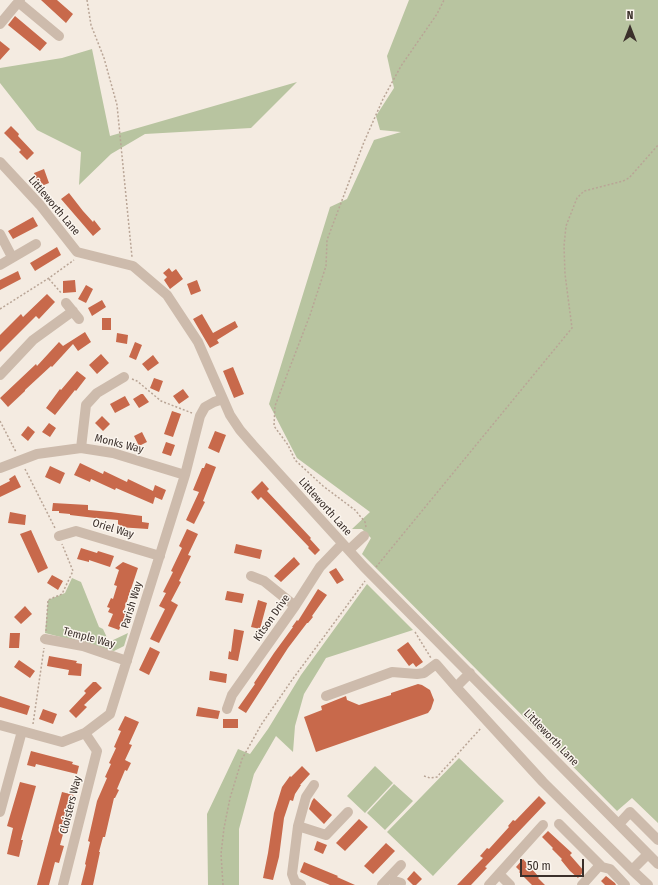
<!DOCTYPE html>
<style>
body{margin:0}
#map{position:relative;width:658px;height:885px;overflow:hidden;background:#f4ebe1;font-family:"Fira Sans Condensed",sans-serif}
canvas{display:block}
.north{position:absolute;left:610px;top:8px;width:40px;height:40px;-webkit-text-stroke:3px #fbf5ee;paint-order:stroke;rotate:0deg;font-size:11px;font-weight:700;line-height:16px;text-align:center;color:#3b302b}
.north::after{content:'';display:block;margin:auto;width:14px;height:18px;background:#3b302b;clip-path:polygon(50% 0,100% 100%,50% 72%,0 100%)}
.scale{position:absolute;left:520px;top:859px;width:64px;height:18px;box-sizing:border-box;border:2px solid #3b302b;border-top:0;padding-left:5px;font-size:12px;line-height:14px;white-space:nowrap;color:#3b302b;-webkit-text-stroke:3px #fbf5ee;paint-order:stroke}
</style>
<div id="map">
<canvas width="658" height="885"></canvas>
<div class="north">N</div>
<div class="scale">50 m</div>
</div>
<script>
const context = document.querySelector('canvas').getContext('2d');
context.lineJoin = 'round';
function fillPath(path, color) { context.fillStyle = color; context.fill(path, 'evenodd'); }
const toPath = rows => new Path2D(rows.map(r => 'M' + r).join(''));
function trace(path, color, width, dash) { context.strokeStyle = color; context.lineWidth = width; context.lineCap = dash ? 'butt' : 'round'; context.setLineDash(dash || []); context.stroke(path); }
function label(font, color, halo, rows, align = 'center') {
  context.font = font + ' "Fira Sans Condensed",sans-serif'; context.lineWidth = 3; context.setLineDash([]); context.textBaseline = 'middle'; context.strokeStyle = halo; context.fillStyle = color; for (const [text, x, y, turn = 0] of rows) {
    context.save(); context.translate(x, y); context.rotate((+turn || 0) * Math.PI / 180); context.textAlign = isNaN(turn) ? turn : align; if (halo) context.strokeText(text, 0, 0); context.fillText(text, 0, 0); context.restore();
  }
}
fillPath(toPath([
 [409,0,658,0,658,823,632,798,617,811,362,554,371,538,362,529,352,529,370,512,297,458,269,404,330,207,347,199,374,140,401,132,380,130,376,116,394,88,387,56],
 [92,49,110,136,297,82,251,128,145,134,111,154,79,185,81,152,37,130,0,83,0,68,62,58],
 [72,578,81,582,99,627,103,629,109,642,128,633,124,646,114,651,45,633,48,600,65,593],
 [367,584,413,630,326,658,304,694,295,726,293,752,276,736,254,774,239,829,239,885,208,885,207,814,238,749,250,754,268,729,301,675],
 [459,758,504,801,433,876,387,832],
 [375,766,393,783,365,813,347,796],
 [394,784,413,801,385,830,367,813]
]), '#b8c4a0');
fillPath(toPath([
 [41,0,57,0,73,14,66,23],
 [15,16,47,43,40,51,8,25],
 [0,41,10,49,0,60],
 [11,126,19,134,18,136,34,153,27,160,19,152,21,150,4,133],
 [44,169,49,183,39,187,34,173],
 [69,193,83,211,93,222,94,220,101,229,93,236,61,199],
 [33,217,38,226,13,239,8,231],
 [57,247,61,255,35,271,30,263],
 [169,268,172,272,176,269,183,279,170,289,164,280,167,277,163,273],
 [18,271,21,279,0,290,0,280],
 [75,280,76,292,63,293,63,281],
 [197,280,201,291,191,295,187,284],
 [86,285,93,289,86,303,78,299],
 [47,294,55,302,39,319,36,316,0,352,0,335,21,314,23,317],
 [102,300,106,307,92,316,88,308],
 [202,314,213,333,235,321,238,327,217,340,219,343,210,348,193,319],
 [102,318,111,318,111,330,102,330],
 [85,332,91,342,78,351,73,344,52,367,51,366,25,390,25,391,8,407,0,398,36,364,37,366,59,342,63,346],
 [117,333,128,335,127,344,116,342],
 [135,342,142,345,136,360,129,357],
 [101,354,109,363,97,374,89,365],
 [153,355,159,363,148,371,142,364],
 [233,367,244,394,234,398,223,371],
 [77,371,86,378,76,391,75,390,55,415,46,408,60,389,61,390],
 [154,378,163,381,159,392,150,388],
 [183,389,189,397,179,404,173,396],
 [141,394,143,394,149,402,139,408,133,399],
 [125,396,130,405,115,413,110,404],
 [172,411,181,414,173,437,164,434],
 [102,416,110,424,103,431,95,423],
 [49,423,56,428,50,437,42,432],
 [28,426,35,432,28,441,21,435],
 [215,431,226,435,219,453,208,448],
 [142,432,147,442,139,446,134,436],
 [166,442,175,445,171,456,162,453],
 [80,463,103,474,104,471,127,482,128,479,153,491,155,485,166,490,162,500,155,497,153,504,116,488,115,490,91,479,90,482,74,475],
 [206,463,216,467,203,501,205,502,194,524,186,520,199,492,193,490,202,468,204,468],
 [50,466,65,473,60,484,45,477],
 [15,475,21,487,0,497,0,486,10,481,9,479],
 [262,481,269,489,267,491,311,538,310,539,320,550,315,555,308,548,309,547,261,497,258,500,251,492],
 [53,503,88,505,88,510,111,512,142,516,142,522,149,523,148,529,118,527,118,520,95,518,70,515,70,514,59,513,59,511,52,511],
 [10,512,26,515,25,525,8,523],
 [187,529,198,534,188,555,191,556,179,581,181,582,171,601,178,605,159,643,150,639,165,609,159,606,166,593,163,592,173,572,171,571,182,548,179,546],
 [31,530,48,568,38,573,20,534],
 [236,544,262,550,260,559,234,553],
 [81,548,97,553,98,551,114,556,110,567,89,560,89,562,77,559],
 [294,557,300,564,281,582,274,576],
 [123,562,138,568,123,613,126,614,119,630,108,626,113,614,108,612,110,608,107,607,111,598,113,599,117,586,114,585,119,570,115,568],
 [336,568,344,580,337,584,329,572],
 [52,575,63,581,58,590,47,583],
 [318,589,327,595,312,616,313,617,308,623,307,623,288,648,246,713,238,708,255,684,254,683,274,653,293,627,292,627,297,620,298,621],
 [227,591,244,594,242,603,225,600],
 [258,600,267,603,260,629,251,627],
 [25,606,32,614,21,624,14,617],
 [234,629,244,631,238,661,228,659,229,651,231,652],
 [10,633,20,633,19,648,9,648],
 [408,642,423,662,416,667,413,663,409,666,397,650],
 [150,647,160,652,149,675,139,670],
 [49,656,77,661,76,663,82,664,81,676,68,675,69,670,47,666],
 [19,660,35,671,30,678,14,667],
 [210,671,227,674,226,683,209,680],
 [93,682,96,682,102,688,84,705,87,707,76,718,69,711,86,693,84,691],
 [418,684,422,685,430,690,434,700,431,709,428,713,316,752,304,717,322,710,321,706,346,696,347,700,359,705,391,695,391,693],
 [0,696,30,706,27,715,0,707],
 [198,707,220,711,218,719,196,716],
 [43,709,57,714,53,724,39,719],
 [125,716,139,722,129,744,132,745,125,760,131,763,127,771,125,770,117,789,119,790,115,798,114,798,105,837,103,837,99,852,100,852,93,885,81,885,86,865,85,864,90,842,88,841,97,801,107,778,105,777,111,764,109,763,116,748,114,747,121,731,118,730],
 [223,719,238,719,238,728,223,728],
 [31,751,73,762,72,764,79,766,77,774,36,764,35,767,27,765],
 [302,766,310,774,300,785,301,785,295,794,293,801,290,800,284,818,279,857,273,880,263,878,268,853,274,813,282,787,290,776,291,777],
 [20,782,36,786,21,840,23,840,19,857,7,854,13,828,7,826],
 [62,792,74,795,60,845,64,846,59,863,55,862,49,885,37,885],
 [539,796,546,803,485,867,487,868,471,885,457,885,483,858,480,856,487,848,489,849,509,827,508,826,513,820,515,821],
 [314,798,332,815,324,824,309,809,312,801],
 [359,819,368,827,345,851,336,843],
 [548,831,572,853,570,855,584,871,578,878,570,871,561,860,562,859,552,849,553,848,542,837],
 [317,841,327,845,323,854,314,850],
 [386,843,395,851,373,874,364,866],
 [523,859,539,877,538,878,545,885,532,885,519,872,520,871,516,867],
 [304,862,338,876,337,877,355,885,330,885,313,878,300,872],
 [414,871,422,879,416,885,413,885,407,879],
 [606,876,615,883,616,885,605,885,601,881]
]), '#c8694b');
trace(toPath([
 [87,0,91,25,104,58,117,105,132,257],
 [49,279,62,294],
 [0,309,49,278,74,260],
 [132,379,137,381,161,401,192,413],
 [0,421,16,452],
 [25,469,55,528],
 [366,527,365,522,355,510,323,486,295,460,288,445,274,426,275,406,310,315,326,266,327,240,364,142,383,99,401,66,437,14,444,0],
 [376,567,572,328,565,274,564,246,566,226,577,198,584,191,623,181,629,178,658,145],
 [46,631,48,600,62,594,73,571,62,544],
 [415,632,431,658],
 [33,724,44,648],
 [424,776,430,778,437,777,481,728],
 [223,885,221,854,224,828,230,798,242,759,261,725,292,680,365,581]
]), '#b9a596', 1.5, [2, 2]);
trace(toPath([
 [18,2,59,36],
 [0,24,20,0],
 [0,162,40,205,77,252,133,266,167,295,198,342,230,415,240,430,253,445,364,567,658,864],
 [0,234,12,257],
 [0,265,36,244],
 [66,303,79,319],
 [0,375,33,340,73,311],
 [81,448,86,405,97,393,124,377],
 [0,468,37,454,81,448,113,453,185,475],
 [59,536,76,531,160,556],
 [349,550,364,536],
 [251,576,264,581,295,606],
 [45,639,83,646,127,661],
 [456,687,543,782,632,870],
 [326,696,392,672,417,674,424,673,436,664,456,687,470,673],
 [227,709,232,695,295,606,320,567,342,544],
 [0,725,62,742,85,733,110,714,185,475,200,416,205,407,214,402,223,399],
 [0,812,22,731],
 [559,824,602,867,610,869,625,885],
 [619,824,630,812,658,840],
 [298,826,326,835,348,812],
 [499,874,510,885],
 [388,879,401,883],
 [63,885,97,751,85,733],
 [301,885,295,882,292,874,298,826,306,797,314,785],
 [382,885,401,865],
 [489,885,543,825],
 [582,885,600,865],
 [648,885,632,870,648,854]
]), '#cdbbac', 10);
label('11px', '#3b302b', '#fbf5ee', [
 ["Littleworth Lane",54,206,50],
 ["Monks Way",119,444,14],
 ["Littleworth Lane",325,507,48],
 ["Oriel Way",113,529,17],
 ["Parish Way",132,605,-73],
 ["Kitson Drive",272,618,-55],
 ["Temple Way",89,638,15],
 ["Littleworth Lane",551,738,46],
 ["Cloisters Way",71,805,-76]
]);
</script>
